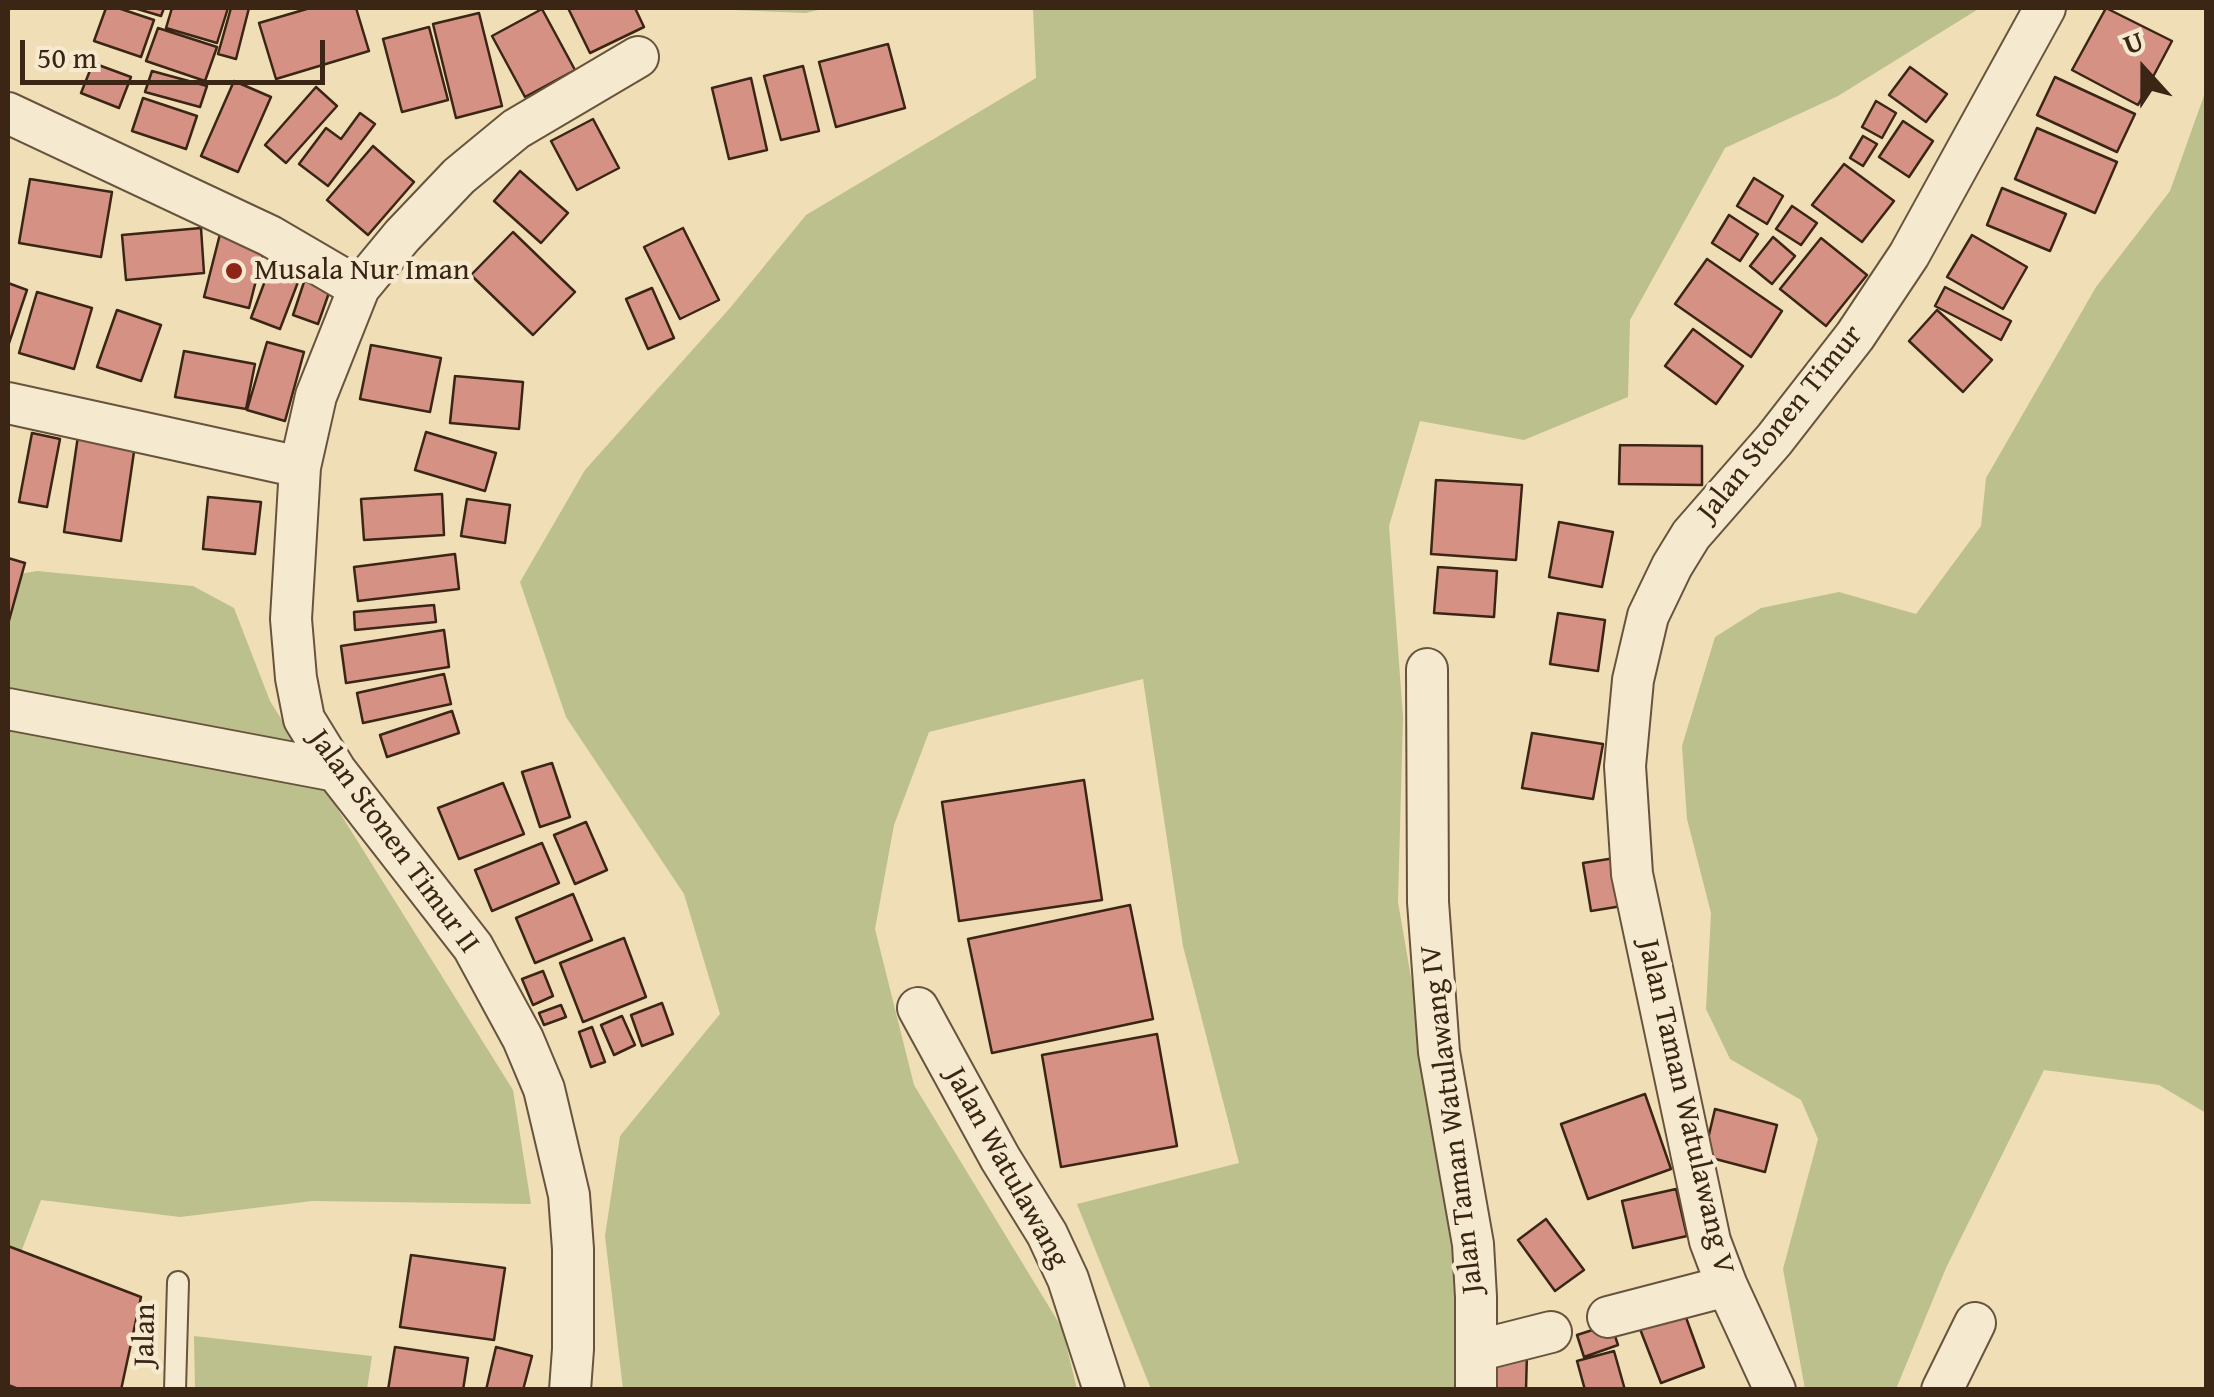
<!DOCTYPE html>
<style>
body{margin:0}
#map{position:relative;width:2214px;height:1397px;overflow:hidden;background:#f0deb6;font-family:"Gentium Book Plus",serif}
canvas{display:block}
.frame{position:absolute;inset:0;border:10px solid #3b2515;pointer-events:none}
.north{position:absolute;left:2094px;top:20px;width:100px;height:100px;-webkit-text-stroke:8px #f5ead0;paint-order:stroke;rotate:339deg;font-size:28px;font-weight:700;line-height:40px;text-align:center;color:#3b2515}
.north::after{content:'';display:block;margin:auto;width:35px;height:45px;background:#3b2515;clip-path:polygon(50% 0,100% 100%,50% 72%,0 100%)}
.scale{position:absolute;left:20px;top:40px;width:305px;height:45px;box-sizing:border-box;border:5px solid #3b2515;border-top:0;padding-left:12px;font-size:30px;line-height:35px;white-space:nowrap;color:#3b2515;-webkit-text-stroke:8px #f5ead0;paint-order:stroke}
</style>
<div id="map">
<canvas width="2214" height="1397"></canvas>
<div class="frame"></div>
<div class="north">U</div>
<div class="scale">50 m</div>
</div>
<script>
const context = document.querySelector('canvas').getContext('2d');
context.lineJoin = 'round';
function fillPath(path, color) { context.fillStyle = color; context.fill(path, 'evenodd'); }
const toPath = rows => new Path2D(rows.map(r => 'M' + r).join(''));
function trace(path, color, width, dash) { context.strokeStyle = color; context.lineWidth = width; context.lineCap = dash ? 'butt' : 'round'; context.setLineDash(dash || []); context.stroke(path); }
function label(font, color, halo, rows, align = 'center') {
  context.font = font + ' "Gentium Book Plus",serif'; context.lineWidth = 9; context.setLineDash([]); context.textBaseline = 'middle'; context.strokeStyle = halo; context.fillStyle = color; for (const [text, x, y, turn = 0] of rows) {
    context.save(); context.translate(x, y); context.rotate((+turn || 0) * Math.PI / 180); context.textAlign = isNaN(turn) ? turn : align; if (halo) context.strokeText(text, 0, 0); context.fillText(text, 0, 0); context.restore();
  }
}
fillPath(toPath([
 [684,8,826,8,806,13],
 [1033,8,1980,8,1838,96,1725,148,1630,320,1628,397,1524,440,1420,421,1389,526,1403,717,1398,902,1466,1297,1470,1389,1151,1389,1077,1204,1239,1163,1183,946,1143,679,929,732,894,825,875,929,914,1085,1062,1328,1077,1389,623,1389,605,1236,620,1136,720,1014,684,894,566,717,520,582,585,470,730,308,806,215,1036,78],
 [2206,90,2206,1113,2159,1085,2044,1070,1946,1268,1896,1389,1805,1389,1783,1269,1818,1139,1801,1100,1730,1059,1706,1009,1711,913,1687,819,1682,746,1715,637,1761,608,1839,592,1916,614,1981,526,1986,478,2096,287,2170,191],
 [37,571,193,586,234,608,270,701,513,1090,531,1204,312,1201,180,1217,41,1200,8,1286,8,576],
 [194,1336,372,1356,367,1389,195,1389]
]), '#bcc08c');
const building = toPath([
 [106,8,118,8,154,20,141,57,94,41,106,8],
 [134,8,164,8,161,16,134,8],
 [172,8,228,8,217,43,166,28,172,8],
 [231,8,249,8,236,59,218,54,231,8],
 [310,8,356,8,369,51,276,79,259,23,310,8],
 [568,8,635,8,644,27,590,53,568,8],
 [2106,8,2172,41,2138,105,2072,70,2106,8],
 [542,9,575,70,525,97,492,36,542,9],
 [479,13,502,106,456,118,433,24,479,13],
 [429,27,448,100,402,112,383,39,429,27],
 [158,28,217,47,205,81,146,61,158,28],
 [888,44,905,108,836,127,819,62,888,44],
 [93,63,131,77,119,108,81,93,93,63],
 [803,66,819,131,781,140,764,76,803,66],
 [1910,67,1947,94,1926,122,1889,95,1910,67],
 [152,71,207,86,200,107,145,92,152,71],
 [2055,77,2135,114,2117,152,2037,115,2055,77],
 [751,78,767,150,729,159,712,88,751,78],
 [234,81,271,97,238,172,201,156,234,81],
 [316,87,337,106,286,163,265,145,316,87],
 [143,98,197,116,186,149,132,131,143,98],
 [1876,101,1896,113,1882,138,1862,127,1876,101],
 [360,113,375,124,328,186,299,164,326,128,341,139,360,113],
 [593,119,619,168,577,190,551,141,593,119],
 [1903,121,1933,141,1909,177,1879,157,1903,121],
 [2037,128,2117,162,2095,213,2015,179,2037,128],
 [1863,136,1877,144,1863,166,1850,158,1863,136],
 [373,146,414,182,368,235,327,200,373,146],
 [1844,164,1894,201,1862,242,1812,205,1844,164],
 [520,171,568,213,541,243,494,201,520,171],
 [1754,178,1783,196,1767,224,1737,206,1754,178],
 [30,179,112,192,101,257,19,243,30,179],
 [2002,188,2066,214,2050,251,1987,225,2002,188],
 [1792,206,1817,223,1801,245,1776,229,1792,206],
 [1729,215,1758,234,1740,261,1712,243,1729,215],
 [201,228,204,273,126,280,122,235,201,228],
 [683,228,719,300,680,319,644,247,683,228],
 [513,232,575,292,533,335,471,275,513,232],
 [220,234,265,245,249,308,204,297,220,234],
 [1972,235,2027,267,2003,309,1947,277,1972,235],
 [1773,237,1795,256,1772,284,1750,266,1773,237],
 [1821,238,1867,275,1826,326,1780,289,1821,238],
 [274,257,303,269,280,329,251,318,274,257],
 [1707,259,1782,311,1751,357,1675,304,1707,259],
 [305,279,331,287,318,324,293,315,305,279],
 [8,283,27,290,8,346,8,283],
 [1945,287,2011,321,2001,340,1935,306,1945,287],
 [652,288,674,338,648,349,626,299,652,288],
 [37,292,92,308,74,369,19,353,37,292],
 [117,310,161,325,141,381,97,367,117,310],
 [1937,310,1992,360,1963,392,1909,341,1937,310],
 [1693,329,1743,366,1716,404,1665,366,1693,329],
 [267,342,304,352,285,421,247,410,267,342],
 [371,345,441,358,430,412,360,399,371,345],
 [184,351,255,364,246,409,175,397,184,351],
 [455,376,523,382,519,429,450,423,455,376],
 [426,432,496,453,485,491,415,470,426,432],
 [32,433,60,439,47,507,19,502,32,433],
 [78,436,135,445,121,541,64,532,78,436],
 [1620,445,1702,446,1702,485,1619,484,1620,445],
 [1436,480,1522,485,1516,560,1431,554,1436,480],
 [442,494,444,535,364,540,361,499,442,494],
 [208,497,261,502,255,554,203,549,208,497],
 [467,499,510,505,505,543,461,536,467,499],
 [1559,522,1613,532,1602,587,1549,577,1559,522],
 [455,554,459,589,358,601,354,567,455,554],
 [8,558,25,563,8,624,8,558],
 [1438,567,1497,571,1494,617,1434,613,1438,567],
 [434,605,436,622,355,630,354,612,434,605],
 [1558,613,1605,620,1598,671,1550,664,1558,613],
 [444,630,449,667,346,683,341,646,444,630],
 [444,674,451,704,363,723,357,693,444,674],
 [452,711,459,733,387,757,380,735,452,711],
 [1532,733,1603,744,1593,799,1522,788,1532,733],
 [552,763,570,817,540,827,522,772,552,763],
 [1084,780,1102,900,959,921,942,802,1084,780],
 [503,783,524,834,459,859,438,808,503,783],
 [586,822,607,870,575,884,554,835,586,822],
 [542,843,559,883,492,911,475,870,542,843],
 [1615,858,1622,906,1591,911,1583,863,1615,858],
 [573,894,592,940,535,963,516,918,573,894],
 [1130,905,1153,1019,992,1053,968,939,1130,905],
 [624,938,646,997,583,1022,560,963,624,938],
 [543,971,553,996,533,1005,522,979,543,971],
 [662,1003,673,1034,642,1046,631,1015,662,1003],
 [561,1005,566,1017,544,1025,539,1013,561,1005],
 [622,1016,635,1045,614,1055,601,1025,622,1016],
 [592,1027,605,1062,591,1067,579,1032,592,1027],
 [1157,1034,1177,1146,1061,1167,1042,1055,1157,1034],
 [1645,1094,1671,1169,1588,1199,1561,1124,1645,1094],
 [1715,1109,1777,1125,1765,1172,1704,1156,1715,1109],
 [1676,1189,1687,1236,1633,1248,1622,1201,1676,1189],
 [1546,1219,1584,1270,1555,1291,1518,1240,1546,1219],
 [8,1246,141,1297,121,1390,21,1390,8,1385,8,1246],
 [411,1255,505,1268,494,1340,400,1327,411,1255],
 [1684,1312,1704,1367,1661,1383,1640,1329,1684,1312],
 [1611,1324,1618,1345,1584,1357,1577,1335,1611,1324],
 [395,1347,468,1358,463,1390,388,1390,395,1347],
 [496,1347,532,1356,523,1390,486,1390,496,1347],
 [1614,1351,1625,1390,1585,1390,1577,1361,1614,1351],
 [1493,1352,1527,1352,1526,1390,1492,1390,1493,1352]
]);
fillPath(building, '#d59284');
trace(building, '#3b2515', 2.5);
const lane = toPath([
 [175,1390,178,1282]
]);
const street = toPath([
 [8,113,270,236,359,288,402,236,459,176,516,129,638,57],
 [359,288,316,396,300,467,291,619,296,678,304,719,336,771,473,947,523,1039,544,1089,569,1195,573,1249,573,1349,570,1390],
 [8,403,300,467],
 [1427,669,1428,902,1439,1052,1473,1244,1476,1297,1476,1390],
 [8,709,336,771],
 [918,1008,1000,1158,1047,1234,1068,1279,1104,1390],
 [1608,1317,1727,1286],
 [1476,1351,1551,1332],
 [1775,1390,1727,1286,1710,1241,1632,874,1625,766,1633,680,1648,616,1672,566,1691,535,1774,440,1855,336,1909,255,2045,8],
 [1942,1390,1975,1323]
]);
trace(lane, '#68533d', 24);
trace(street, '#68533d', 44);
trace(lane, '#f5ead0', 20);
trace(street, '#f5ead0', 40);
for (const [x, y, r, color] of [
 [234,271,10,"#8f2418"]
]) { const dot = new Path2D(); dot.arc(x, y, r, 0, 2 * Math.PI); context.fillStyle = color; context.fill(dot); trace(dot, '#f5ead0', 4); }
label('30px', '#3b2515', '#f5ead0', [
 ["Musala Nur Iman",254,271]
], 'left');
label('30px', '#3b2515', '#f5ead0', [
 ["Jalan Stonen Timur",1781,424,-51],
 ["Jalan Stonen Timur II",393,842,54],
 ["Jalan Taman Watulawang V",1685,1107,77],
 ["Jalan Taman Watulawang IV",1453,1119,-97],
 ["Jalan Watulawang",1006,1168,61],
 ["Jalan",146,1335,-89]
]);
</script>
